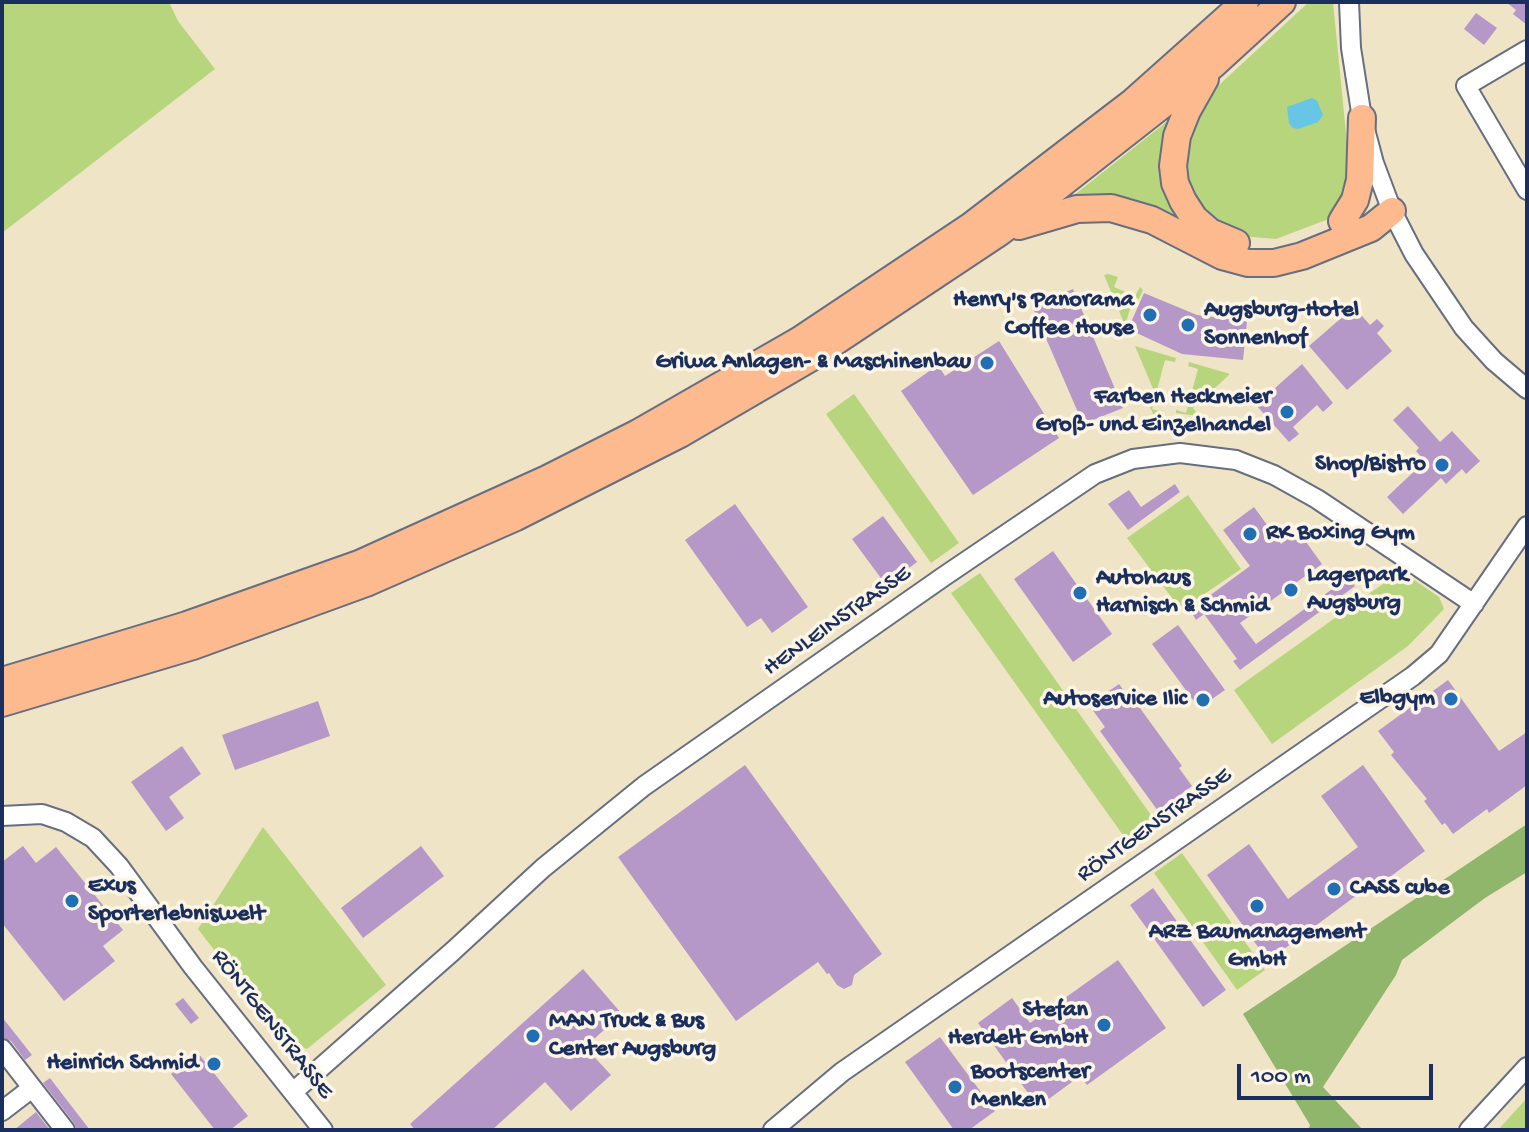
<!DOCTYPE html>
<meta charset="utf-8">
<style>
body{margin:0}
#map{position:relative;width:1529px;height:1132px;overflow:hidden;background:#f0e4c6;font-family:"Gochi Hand",sans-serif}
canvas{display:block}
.frame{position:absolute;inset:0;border:4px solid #1b2f5e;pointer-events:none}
.scale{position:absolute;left:1237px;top:1064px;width:196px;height:36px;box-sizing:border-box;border:4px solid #1b2f5e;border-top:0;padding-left:10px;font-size:24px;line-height:28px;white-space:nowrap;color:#1b2f5e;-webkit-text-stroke:6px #fcf5e5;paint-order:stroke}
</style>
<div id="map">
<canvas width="1529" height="1132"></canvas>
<div class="frame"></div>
<div class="scale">100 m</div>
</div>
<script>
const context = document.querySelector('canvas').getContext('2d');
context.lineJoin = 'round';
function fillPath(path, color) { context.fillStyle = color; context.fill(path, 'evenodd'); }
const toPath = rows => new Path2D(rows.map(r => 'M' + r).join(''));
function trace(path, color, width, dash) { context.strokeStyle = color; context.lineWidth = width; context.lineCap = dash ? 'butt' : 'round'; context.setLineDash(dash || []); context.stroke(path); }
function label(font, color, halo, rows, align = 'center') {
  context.font = font + ' "Gochi Hand",sans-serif'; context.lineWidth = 7; context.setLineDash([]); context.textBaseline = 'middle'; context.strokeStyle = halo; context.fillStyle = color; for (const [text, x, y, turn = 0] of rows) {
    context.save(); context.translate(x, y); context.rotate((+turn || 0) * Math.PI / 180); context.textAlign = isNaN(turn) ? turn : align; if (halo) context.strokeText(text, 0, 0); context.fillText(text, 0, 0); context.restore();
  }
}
fillPath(toPath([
 [2,2,169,2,178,21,215,69,2,233],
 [1309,2,1333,2,1350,174,1341,209,1326,220,1276,239,1240,236,1225,230,1191,198,1182,162,1195,116,1219,85],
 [1179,112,1168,147,1209,237,1271,257,1064,203],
 [1108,274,1118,277,1114,287,1135,296,1140,287,1143,290,1139,299,1134,297,1125,325,1104,275],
 [1135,346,1176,358,1175,362,1165,360,1152,409,1162,412,1160,415,1153,414,1145,395,1154,391],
 [1189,362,1230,374,1193,408,1199,416,1176,413,1176,410,1186,413,1198,369,1188,366],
 [854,394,959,543,931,563,826,414],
 [1188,495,1241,569,1181,610,1127,538],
 [1401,571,1439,597,1444,609,1408,646,1272,744,1234,690],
 [980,573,1153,818,1125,838,951,593],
 [263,827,386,985,307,1049,282,1038,198,929],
 [1182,853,1265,970,1237,990,1154,873],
 [1527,1098,1527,1130,1498,1130]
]), '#b6d57c');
fillPath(toPath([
 [1527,824,1527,872,1485,898,1402,960,1396,975,1323,1087,1362,1129,1308,1130,1310,1125,1243,1014]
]), '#90b66c');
fillPath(toPath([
 [1312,98,1317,101,1323,115,1318,122,1298,129,1293,128,1289,123,1287,107]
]), '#67c5e5');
fillPath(toPath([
 [1506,2,1527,2,1527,25,1513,14,1516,10],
 [1476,13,1497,28,1484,45,1464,29],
 [1073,289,1123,408,1083,424,1032,306],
 [1144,293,1197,315,1247,321,1243,360,1182,354,1128,329],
 [1354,307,1370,325,1377,319,1384,326,1377,333,1392,351,1347,390,1309,346],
 [999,341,1059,438,973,495,901,391,938,365,945,376],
 [1302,364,1333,403,1323,412,1317,405,1293,427,1299,434,1289,442,1256,405],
 [1408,406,1440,442,1452,431,1480,461,1466,474,1462,469,1446,484,1441,478,1403,514,1387,497,1425,461,1416,451,1419,448,1393,420],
 [1175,484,1180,492,1128,530,1108,504,1129,490,1141,507],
 [735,504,808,607,772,633,761,618,747,627,685,540],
 [1254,507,1281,544,1298,531,1322,564,1240,623,1256,644,1349,577,1355,586,1240,670,1233,661,1237,659,1204,614,1196,620,1190,610,1250,566,1223,530],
 [883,516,917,562,886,585,852,539],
 [1053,551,1112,634,1073,662,1014,579],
 [1178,625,1225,690,1199,708,1152,644],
 [1448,680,1499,751,1527,732,1527,785,1489,813,1487,809,1453,834,1445,823,1442,825,1424,801,1427,799,1391,755,1394,752,1378,731],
 [1119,684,1135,706,1137,704,1182,766,1179,768,1192,786,1158,811,1100,731,1105,727,1089,705],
 [318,701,330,736,235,770,222,735],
 [182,746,201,774,169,797,184,818,166,831,131,782],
 [745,765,882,954,854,975,852,985,844,989,837,985,829,973,827,974,818,962,736,1021,618,857],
 [1363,765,1425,851,1383,882,1380,878,1268,961,1207,875,1249,844,1288,899,1358,847,1321,796],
 [23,846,36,863,56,847,123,930,103,946,115,961,64,1001,2,923,2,862],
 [421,846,444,876,363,938,341,908],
 [1153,888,1226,990,1203,1007,1130,905],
 [1118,960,1166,1028,1087,1085,1080,1076,1038,1107,978,1023,1012,998,1030,1023],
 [583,969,622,1014,585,1047,611,1075,571,1111,545,1082,492,1130,415,1130,410,1124],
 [183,998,199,1018,191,1024,175,1004],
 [2,1017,32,1055,25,1060,11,1041,2,1037],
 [940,1037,995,1111,969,1130,954,1130,905,1062],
 [198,1053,248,1116,230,1130,215,1130,171,1074],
 [50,1078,66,1099,90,1130,77,1130,74,1123,43,1083],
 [36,1112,50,1130,14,1130]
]), '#b598c7');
const minor = toPath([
 [1349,2,1351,48,1362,118,1374,163,1392,211,1414,254,1464,328,1494,361,1527,389],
 [1527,50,1466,86,1527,190],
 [2,816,42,814,66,822,93,838,119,866,193,967,323,1130],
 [2,1049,65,1130],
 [293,1092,453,951,543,868,644,786,943,577,1095,474,1133,459,1180,453,1236,460,1274,475,1317,499,1474,604],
 [2,1111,32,1088],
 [773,1130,842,1072,1413,676,1439,654,1527,526],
 [1469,1130,1527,1067]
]);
const highway = toPath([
 [1205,79,1187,111,1177,136,1173,166,1175,183,1183,201,1194,218,1210,232,1236,243],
 [1342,221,1355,200,1360,180,1362,118],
 [1019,226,1077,209,1111,208,1152,220,1222,256,1248,263,1274,263,1302,256,1371,228,1392,211],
 [2,681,187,625,359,564,547,479,638,433,800,340,971,226,1133,102,1245,2],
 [2,703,193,646,366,583,516,517,680,434,812,357,1000,232,1213,65,1282,2]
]);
trace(minor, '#666e82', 22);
trace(highway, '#666e82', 30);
trace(minor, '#fff', 18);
trace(highway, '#fcba8e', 26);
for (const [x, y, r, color] of [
 [1150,315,8,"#1f6fb2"],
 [1188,325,8,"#1f6fb2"],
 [987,363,8,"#1f6fb2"],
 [1287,412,8,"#1f6fb2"],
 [1442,465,8,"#1f6fb2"],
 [1250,534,8,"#1f6fb2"],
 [1291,590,8,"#1f6fb2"],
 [1080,593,8,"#1f6fb2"],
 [1451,699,8,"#1f6fb2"],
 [1203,700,8,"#1f6fb2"],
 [1334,889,8,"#1f6fb2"],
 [72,901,8,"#1f6fb2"],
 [1257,906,8,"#1f6fb2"],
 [1104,1025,8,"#1f6fb2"],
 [533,1036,8,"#1f6fb2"],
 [214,1064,8,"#1f6fb2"],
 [955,1087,8,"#1f6fb2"]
]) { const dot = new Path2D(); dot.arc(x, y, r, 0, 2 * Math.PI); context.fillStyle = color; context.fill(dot); trace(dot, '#fcf5e5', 3); }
label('bold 24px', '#1b2f5e', '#fcf5e5', [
 ["Henry's Panorama",1134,301],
 ["Coffee House",1134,329],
 ["Augsburg-Hotel",1204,311,"left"],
 ["Sonnenhof",1204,339,"left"],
 ["Griwa Anlagen- & Maschinenbau",971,363],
 ["Farben Heckmeier",1271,398],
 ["Groß- und Einzelhandel",1271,426],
 ["Shop/Bistro",1426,465],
 ["RK Boxing Gym",1266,534,"left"],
 ["Lagerpark",1307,576,"left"],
 ["Augsburg",1307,604,"left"],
 ["Autohaus",1096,579,"left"],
 ["Harnisch & Schmid",1096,607,"left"],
 ["Elbgym",1435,699],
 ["Autoservice Ilic",1187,700],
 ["Exus",88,887,"left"],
 ["Sporterlebniswelt",88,915,"left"],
 ["CASS cube",1350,889,"left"],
 ["ARZ Baumanagement",1257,933,"center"],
 ["GmbH",1257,961,"center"],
 ["Stefan",1088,1011],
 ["Herdelt GmbH",1088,1039],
 ["MAN Truck & Bus",549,1022,"left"],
 ["Center Augsburg",549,1050,"left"],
 ["Heinrich Schmid",198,1064],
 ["Bootscenter",971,1073,"left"],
 ["Menken",971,1101,"left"]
], 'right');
label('24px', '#1b2f5e', '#fcf5e5', [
 ["HENLEINSTRASSE",838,622,-35],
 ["RÖNTGENSTRASSE",1155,826,-35],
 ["RÖNTGENSTRASSE",271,1025,52]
]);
</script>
